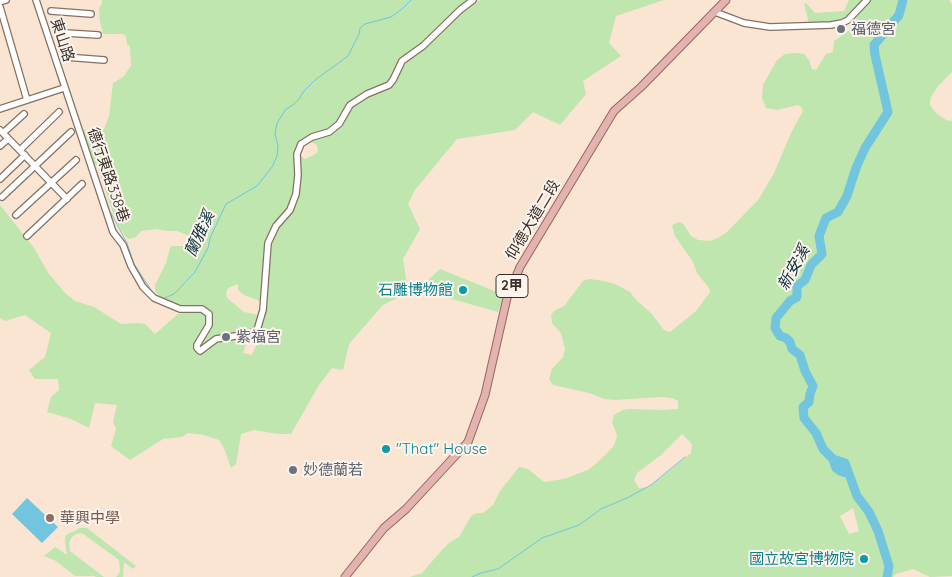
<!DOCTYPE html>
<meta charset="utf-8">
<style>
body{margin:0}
canvas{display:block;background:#fae4d2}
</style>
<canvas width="952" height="577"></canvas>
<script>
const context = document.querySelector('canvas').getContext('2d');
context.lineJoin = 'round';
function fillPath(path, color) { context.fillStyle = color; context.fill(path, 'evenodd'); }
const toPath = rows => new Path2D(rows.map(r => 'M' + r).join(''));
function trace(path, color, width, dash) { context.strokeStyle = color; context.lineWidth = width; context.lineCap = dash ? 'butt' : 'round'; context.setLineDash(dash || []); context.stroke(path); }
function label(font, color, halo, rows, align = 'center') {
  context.font = font + ' Quicksand,"Noto Sans TC",sans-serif'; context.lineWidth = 4; context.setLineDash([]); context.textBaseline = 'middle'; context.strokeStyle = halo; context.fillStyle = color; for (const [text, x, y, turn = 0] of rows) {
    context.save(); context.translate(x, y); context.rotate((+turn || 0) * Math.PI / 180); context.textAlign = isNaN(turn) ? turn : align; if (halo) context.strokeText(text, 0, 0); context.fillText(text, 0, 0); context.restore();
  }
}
fillPath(toPath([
 [102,0,466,0,409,54,391,79,348,104,339,122,328,130,300,140,295,147,294,154,296,168,296,186,286,212,270,229,266,241,261,298,260,301,244,295,238,290,238,284,228,288,226,293,227,298,244,312,259,315,257,324,253,330,216,337,202,349,198,348,212,324,212,318,210,313,185,309,163,301,155,291,155,285,166,263,170,248,172,246,184,246,189,240,189,236,177,231,168,231,155,229,141,231,136,237,129,239,126,237,116,222,98,168,92,160,80,127,87,132,96,134,100,134,104,129,109,116,113,83,123,77,131,66,130,46,127,45,126,36,123,34,103,34,100,22,99,8,102,4],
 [480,0,664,0,616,16,609,43,621,56,583,81,586,94,560,125,533,112,515,130,457,139,415,190,408,204,420,229,403,259,406,278,401,296,383,305,349,344,343,370,332,368,319,385,291,434,278,434,254,430,241,434,236,464,231,468,224,448,219,440,204,435,188,433,182,437,163,439,130,460,111,446,116,429,113,422,117,405,95,403,89,428,71,419,47,412,51,397,59,390,58,379,35,379,29,370,45,357,51,333,25,315,5,321,0,318,0,205,34,248,49,274,65,293,75,301,94,307,121,324,139,323,145,324,155,334,178,314,199,310,206,314,208,319,196,350,218,341,243,337,246,344,243,353,252,355,258,341,257,336,261,327,266,304,272,241,276,231,289,215,299,192,301,175,300,155,305,159,314,155,318,151,317,145,311,142,311,140,329,135,352,106,394,82,403,66,455,19],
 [849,0,862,0,845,18,827,23,809,23,804,4,806,3,815,13,844,11],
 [870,0,949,0,952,5,952,72,938,86,931,97,930,101,930,105,936,113,946,120,952,121,952,576,930,577,913,569,896,574,893,577,410,577,422,573,442,550,450,542,459,537,471,516,477,513,483,513,493,505,500,491,519,467,528,469,544,482,564,479,588,470,598,462,614,446,617,435,612,422,614,415,623,410,630,409,663,410,678,409,678,401,672,398,661,397,615,400,605,399,589,393,553,385,549,379,552,369,563,357,565,349,561,333,552,323,551,315,554,311,564,306,583,281,589,279,604,281,617,285,630,292,637,301,651,313,664,330,670,332,696,311,710,292,709,288,697,273,693,262,675,236,672,226,674,224,680,222,684,225,691,236,698,240,710,241,718,238,727,232,759,199,774,173,792,131,803,111,802,108,798,105,777,110,766,108,762,98,763,85,777,60,785,54,797,53,804,54,809,60,812,69,816,70,826,54,833,52,834,41,850,30,859,13],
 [682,434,692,444,691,453,649,487,639,488,634,480,637,473,661,455],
 [853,508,859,531,849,534,840,516],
 [440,269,504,295,498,312,438,295,429,290,427,281],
 [80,528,87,528,136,566,133,569,124,562,123,577,116,577,120,572,119,560,82,533,76,534,71,538,69,543,70,551,104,577,96,577,81,565,94,576,75,576,56,561,44,556,55,547,67,555,65,540,66,535]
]), '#bee6ae');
fillPath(toPath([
 [27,498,58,527,42,543,12,514]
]), '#71c5de');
trace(toPath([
 [111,213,127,243,134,264,153,293],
 [162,299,174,294,195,272,208,248,210,238,226,204,257,186,272,167,277,156,278,146,275,134,277,123,286,109,293,105,299,99,304,91,315,80,348,56,359,34,360,28,365,24,391,17,402,9,411,0],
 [472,577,481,573,498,569,542,538,579,525,601,509,629,497,651,485,685,457]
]), '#71c5de', 1);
trace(toPath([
 [833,459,836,468,840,471,849,474],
 [887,577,889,566,878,531,869,512,857,496,845,463,833,459,823,449,816,433,804,418,803,407,809,402,810,394,813,386,805,371,800,355,792,349,790,342,786,338,780,336,775,328,776,318,790,301,797,297,797,286,805,280,811,265,822,254,819,236,826,218,838,212,847,196,856,168,865,148,888,112,875,55,874,45,899,15,903,0]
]), '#71c5de', 9);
const minor = toPath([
 [36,0,113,232,123,245,131,266,143,287,154,298,180,309,202,309,209,314,209,325,197,345,197,348,200,351,216,339,248,334,256,331,258,327,263,310,268,243,276,226,290,210,296,194,298,175,297,154,301,144,312,137,329,132,339,124,350,105,367,94,389,85,393,80,402,61,423,46,460,10,473,0],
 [0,2,6,0],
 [0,7,27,100],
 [51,11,91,14],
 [715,12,744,23,770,27,831,25,842,23,848,20,867,0],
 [66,33,98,35],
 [65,57,104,60],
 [0,109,64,88],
 [0,130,67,199],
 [3,133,24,114],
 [0,146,8,139],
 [20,150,59,112],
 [0,179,25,155],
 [2,197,71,132],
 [16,215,76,160],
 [27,236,82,184]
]);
const major = toPath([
 [345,577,384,528,406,509,468,442,485,395,507,298,520,267,614,111,641,87,726,0]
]);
trace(minor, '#857162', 8);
trace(major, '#9a645d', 9);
trace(minor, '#fff', 5.5);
trace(major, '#e2b3af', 7);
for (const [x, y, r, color] of [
 [841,29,5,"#6b7280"],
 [463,290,5,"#0f9aa8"],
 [226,337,5,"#6b7280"],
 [386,449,5,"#0f9aa8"],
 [293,470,5,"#6b7280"],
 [50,518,5,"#8d6e63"],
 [864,559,5,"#0f9aa8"]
]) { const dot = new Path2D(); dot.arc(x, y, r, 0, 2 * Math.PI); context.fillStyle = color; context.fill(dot); trace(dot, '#fdf4ed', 2); }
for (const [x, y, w] of [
 [512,286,32]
]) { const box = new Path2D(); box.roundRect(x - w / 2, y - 11.5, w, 23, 4); context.fillStyle = '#fdf4ed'; context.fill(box); trace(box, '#382f28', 1); }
label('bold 14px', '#382f28', null, [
 ["2甲",512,286]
]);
label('15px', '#5b616d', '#fdf4ed', [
 ["福德宮",851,29],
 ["紫福宮",236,337],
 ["妙德蘭若",303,470]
], 'left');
label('15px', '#382f28', '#fdf4ed', [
 ["東山路",62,40,72],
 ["德行東路338巷",108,175,71],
 ["仰德大道二段",533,220,-59]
]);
label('15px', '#0d838f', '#fdf4ed', [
 ["石雕博物館",453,290],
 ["\"That\" House",396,449,"left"],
 ["國立故宮博物院",854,559]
], 'right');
label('15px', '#785e54', '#fdf4ed', [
 ["華興中學",60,518]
], 'left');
label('italic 16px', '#0b333e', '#fdf4ed', [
 ["蘭雅溪",200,234,-65],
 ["新安溪",794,268,-61]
]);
</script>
